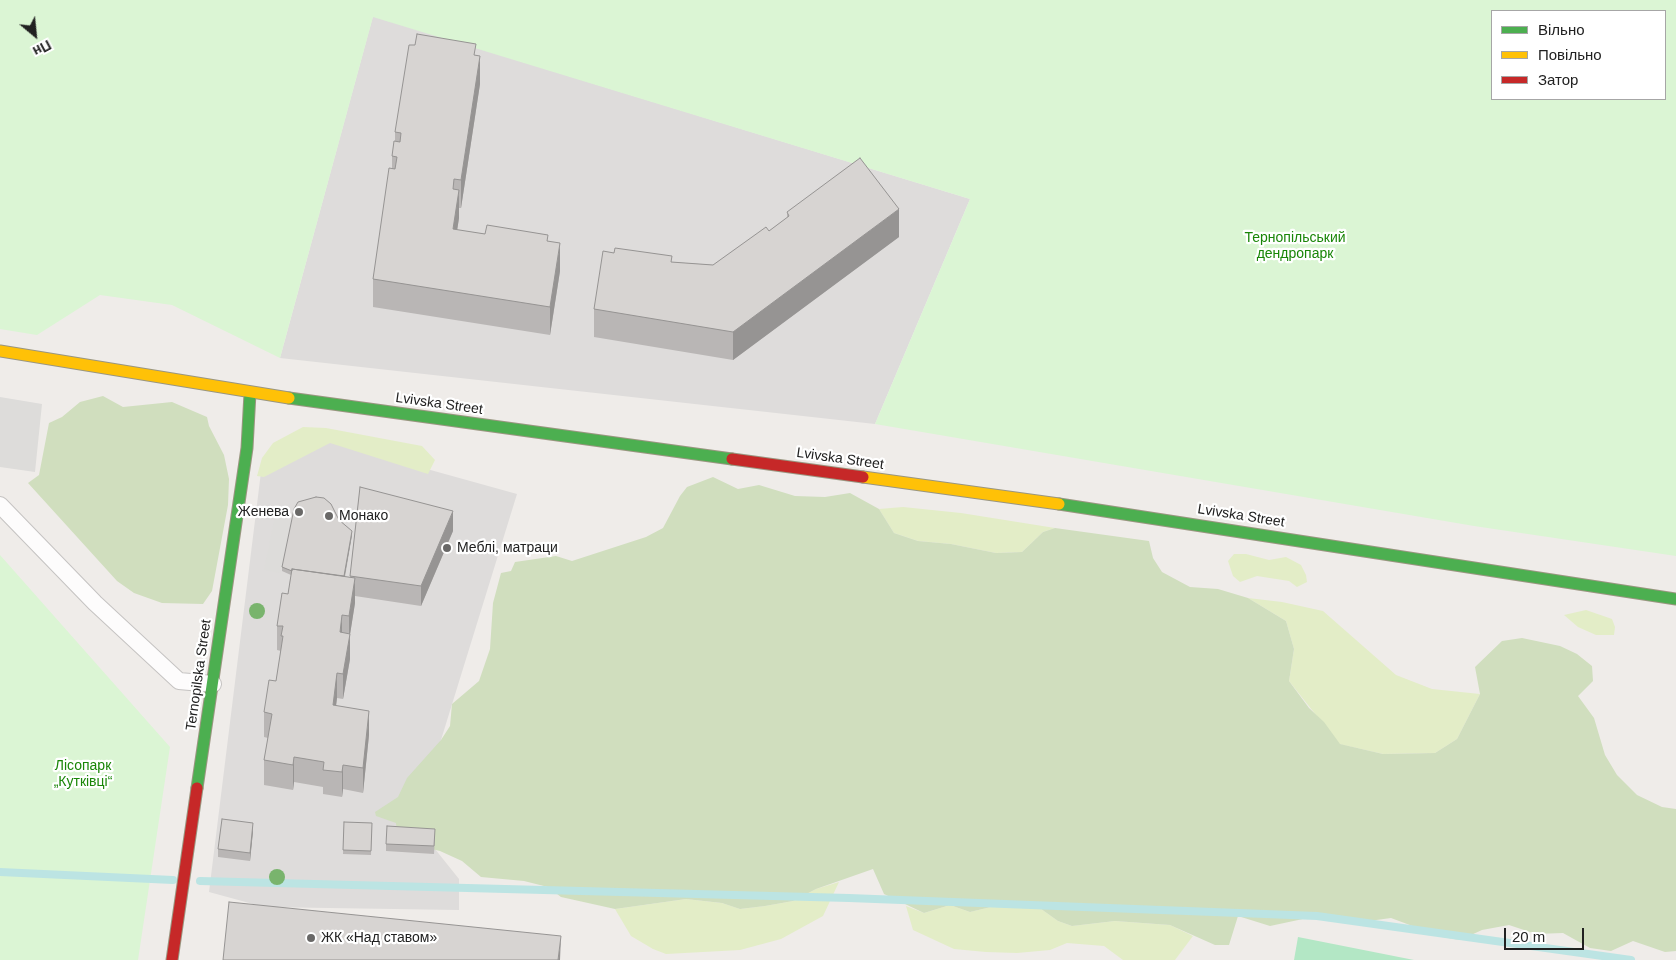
<!DOCTYPE html>
<meta charset="utf-8">
<style>
body{margin:0}
#map{position:relative;width:1676px;height:960px;overflow:hidden;background:#efece9;font-family:Helvetica,sans-serif}
canvas{display:block}
.legend{position:absolute;left:1491px;top:10px;width:175px;height:90px;box-sizing:border-box;background:#fff;border:1px solid #a6a6a6;margin:0;padding:6px 9px;list-style:none;font-size:15px;color:#212121}
.legend li{display:flex;align-items:center;gap:10px;height:25px}
.legend b{width:25px;border:1px solid #a6a6a6}
.north{position:absolute;left:10px;top:10px;width:50px;height:50px;-webkit-text-stroke:4px #fff;paint-order:stroke;rotate:152deg;font-size:14px;font-weight:700;line-height:20px;text-align:center;color:#212121}
.north::after{content:'';display:block;margin:auto;width:18px;height:22px;background:#212121;clip-path:polygon(50% 0,100% 100%,50% 72%,0 100%)}
.scale{position:absolute;left:1504px;top:928px;width:80px;height:22px;box-sizing:border-box;border:2px solid #212121;border-top:0;padding-left:6px;font-size:15px;line-height:18px;white-space:nowrap;color:#212121;-webkit-text-stroke:4px #fff;paint-order:stroke}
</style>
<div id="map">
<canvas width="1676" height="960"></canvas>
<ul class="legend">
<li><b style="height:6px;background:#4caf50"></b>Вільно</li>
<li><b style="height:6px;background:#ffc107"></b>Повільно</li>
<li><b style="height:6px;background:#c62828"></b>Затор</li>
</ul>
<div class="north">Пн</div>
<div class="scale">20 m</div>
</div>
<script>
const context = document.querySelector('canvas').getContext('2d');
context.lineJoin = 'round';
function fillPath(path, color) { context.fillStyle = color; context.fill(path, 'evenodd'); }
const toPath = rows => new Path2D(rows.map(r => 'M' + r).join(''));
function trace(path, color, width, dash) { context.strokeStyle = color; context.lineWidth = width; context.lineCap = dash ? 'butt' : 'round'; context.setLineDash(dash || []); context.stroke(path); }
function label(font, color, halo, rows, align = 'center') {
  context.font = font + ' Helvetica,sans-serif'; context.lineWidth = 4.5; context.setLineDash([]); context.textBaseline = 'middle'; context.strokeStyle = halo; context.fillStyle = color; for (const [text, x, y, turn = 0] of rows) {
    context.save(); context.translate(x, y); context.rotate((+turn || 0) * Math.PI / 180); context.textAlign = isNaN(turn) ? turn : align; if (halo) context.strokeText(text, 0, 0); context.fillText(text, 0, 0); context.restore();
  }
}
fillPath(toPath([
 [373,16,970,199,875,424,280,358],
 [326,441,517,494,415,824,459,879,459,910,264,907,209,892,261,472]
]), '#dedcdb');
fillPath(toPath([
 [303,427,326,428,422,446,435,460,428,474,330,443,264,477,257,476,262,458,273,443],
 [903,507,961,513,1055,528,1043,532,1022,552,996,553,951,544,918,541,894,533,879,509],
 [1234,554,1246,554,1269,560,1286,557,1301,565,1306,575,1307,582,1297,587,1289,581,1257,576,1240,582,1233,576,1228,561],
 [1248,598,1282,602,1323,611,1396,675,1432,689,1480,694,1457,739,1435,753,1383,754,1339,744,1289,681,1294,649,1286,621],
 [1586,610,1612,619,1615,627,1614,635,1596,635,1578,627,1564,615],
 [839,882,823,916,781,939,740,950,666,954,653,949,631,936,615,909,686,899,722,903,740,909,765,906,793,901,816,889],
 [1034,904,1058,921,1072,926,1115,921,1170,925,1193,936,1175,960,1123,960,1104,946,1067,943,1050,950,1017,953,986,952,954,949,913,930,906,906,924,913,950,905,970,912,999,905]
]), '#e3edc7');
fillPath(toPath([
 [103,396,123,407,172,402,207,417,209,426,224,455,229,479,228,505,212,591,203,604,162,603,134,593,117,581,28,483,39,475,49,423,62,417,80,402],
 [713,477,738,489,759,485,795,496,825,497,850,493,879,509,894,533,918,541,951,544,996,553,1022,552,1043,532,1055,528,1149,541,1153,558,1162,572,1190,587,1218,589,1248,598,1286,621,1294,649,1289,681,1309,708,1324,722,1340,744,1383,754,1435,753,1457,739,1480,694,1475,667,1502,641,1522,638,1560,646,1577,654,1592,666,1593,681,1578,696,1594,718,1605,755,1617,775,1637,795,1662,807,1676,809,1676,951,1665,952,1633,941,1611,951,1590,948,1563,933,1536,934,1509,925,1482,930,1460,940,1442,937,1391,918,1369,921,1317,916,1270,926,1238,916,1229,945,1215,945,1170,925,1115,921,1072,926,1058,921,1034,904,999,905,970,912,950,905,924,913,884,894,873,869,816,889,793,901,765,906,740,909,722,903,686,899,615,909,561,897,548,887,524,881,481,877,462,861,440,851,398,841,396,823,376,816,375,812,398,797,407,778,441,740,450,726,452,704,479,681,490,649,493,603,501,573,511,571,515,562,556,556,572,561,646,537,663,528,680,496,687,487]
]), '#d0debe');
fillPath(toPath([
 [0,0,1676,0,1676,556,1474,526,875,424,970,199,373,17,280,358,172,305,100,295,37,335,0,329],
 [1492,11,1665,11,1665,99,1492,99],
 [0,555,170,747,138,960,0,960]
]), '#dbf5d4');
fillPath(toPath([
 [1298,937,1414,960,1294,960]
]), '#b3e7c5');
fillPath(toPath([
 [0,397,42,404,35,472,0,467],
 [275,517,291,521,280,573,264,570]
]), '#dddcda');
trace(toPath([
 [0,872,173,880],
 [200,881,849,898,1317,916,1631,960]
]), '#bce4e3', 8);
const lane = toPath([
 [0,505,95,603,179,681,213,684]
]);
const fast = toPath([
 [289,398,732,459],
 [1059,504,1676,599],
 [197,788,247,448,250,393]
]);
const slow = toPath([
 [0,351,289,398],
 [863,477,1059,504]
]);
const jam = toPath([
 [732,459,863,477],
 [172,960,197,788]
]);
trace(lane, '#c5c3c2', 18);
trace(fast, '#9a9680', 13);
trace(slow, '#9a9680', 13);
trace(jam, '#9a9680', 13);
trace(lane, '#fdfcfc', 16);
trace(fast, '#4caf50', 11);
trace(slow, '#ffc107', 11);
trace(jam, '#c62828', 11);
context.fillStyle = '#79b46d';
for (const [x, y] of [
 [257,611],
 [277,877]
]) { context.beginPath(); context.arc(x, y, 8, 0, 2 * Math.PI); context.fill(); }
fillPath(toPath([
 [476,55,480,84,461,208,459,208,459,218,457,230,485,234,548,241,560,271,550,335,373,307,373,279,392,169,392,156,395,141,395,132],
 [787,212,899,237,733,360,594,337,594,309,614,253,672,262,713,265,769,231,787,218],
 [360,487,453,531,421,606,355,596,355,603,350,634,350,659,343,699,337,698,336,705,369,735,363,793,343,789,342,797,323,794,323,787,294,782,293,790,264,785,264,760,268,738,264,737,264,712,276,681,281,651,277,650,277,626,288,594,291,575,282,571,282,567,339,520,352,535,345,577,350,577],
 [344,822,372,823,371,855,343,854],
 [253,831,250,861,218,857,218,849],
 [435,836,434,854,386,851,386,844]
]), '#b9b6b5');
fillPath(toPath([
 [480,56,480,84,461,208,461,180],
 [459,190,459,218,453,257,453,229],
 [899,209,899,237,733,360,733,332],
 [560,243,560,271,550,335,550,307],
 [453,511,453,531,421,606,421,586],
 [352,531,352,535,340,602,340,598],
 [355,578,355,603,349,641,349,616],
 [342,615,342,640,340,632],
 [350,634,350,659,343,699,343,674],
 [337,673,337,698,333,730,333,705],
 [369,711,369,735,363,793,363,768],
 [294,757,294,782,293,790,293,765],
 [343,765,343,789,342,797,342,772],
 [253,823,253,831,250,861,250,853],
 [561,936,560,960,558,960]
]), '#969493');
const building = toPath([
 [417,34,476,44,474,55,480,56,461,180,454,179,453,189,459,190,453,229,485,234,487,225,548,235,547,241,560,243,550,307,373,279,389,168,395,169,397,157,392,156,394,141,400,142,401,133,395,132,409,45,415,45,417,34],
 [860,158,899,209,733,332,594,309,603,251,614,253,615,248,672,256,671,262,713,265,766,227,769,231,789,216,787,212,860,158],
 [360,487,453,511,421,586,350,576,360,487],
 [316,497,324,498,331,504,339,520,352,531,344,576,292,569,292,571,282,567,294,509,298,502,316,497],
 [292,569,355,578,349,616,342,615,340,632,350,634,343,674,337,673,333,705,369,711,363,768,343,765,342,772,323,770,324,762,294,757,293,765,264,760,272,714,264,712,269,680,276,681,283,636,281,636,283,626,277,626,282,593,288,594,292,569],
 [222,819,253,823,250,853,218,849,222,819],
 [344,822,372,823,371,851,343,850,344,822],
 [387,826,435,829,434,846,386,844,387,826],
 [229,902,561,936,558,960,223,960,229,902]
]);
fillPath(building, '#d7d4d2');
trace(building, '#969493', 1);
for (const [x, y, r, color] of [
 [299,512,5,"#696867"],
 [329,516,5,"#696867"],
 [447,548,5,"#696867"],
 [311,938,5,"#696867"]
]) { const dot = new Path2D(); dot.arc(x, y, r, 0, 2 * Math.PI); context.fillStyle = color; context.fill(dot); trace(dot, '#fff', 2); }
label('14px', '#198608', '#fff', [
 ["Тернопільський",1295,238],
 ["дендропарк",1295,254],
 ["Лісопарк",83,766],
 ["„Кутківці“",83,782]
]);
label('14px', '#212121', '#fff', [
 ["Lvivska Street",439,404,8],
 ["Lvivska Street",840,459,8],
 ["Lvivska Street",1241,516,9],
 ["Ternopilska Street",199,675,-82]
]);
label('14px', '#212121', '#fff', [
 ["Женева",289,512,"right"],
 ["Монако",339,516],
 ["Меблі, матраци",457,548],
 ["ЖК «Над ставом»",321,938]
], 'left');
</script>
